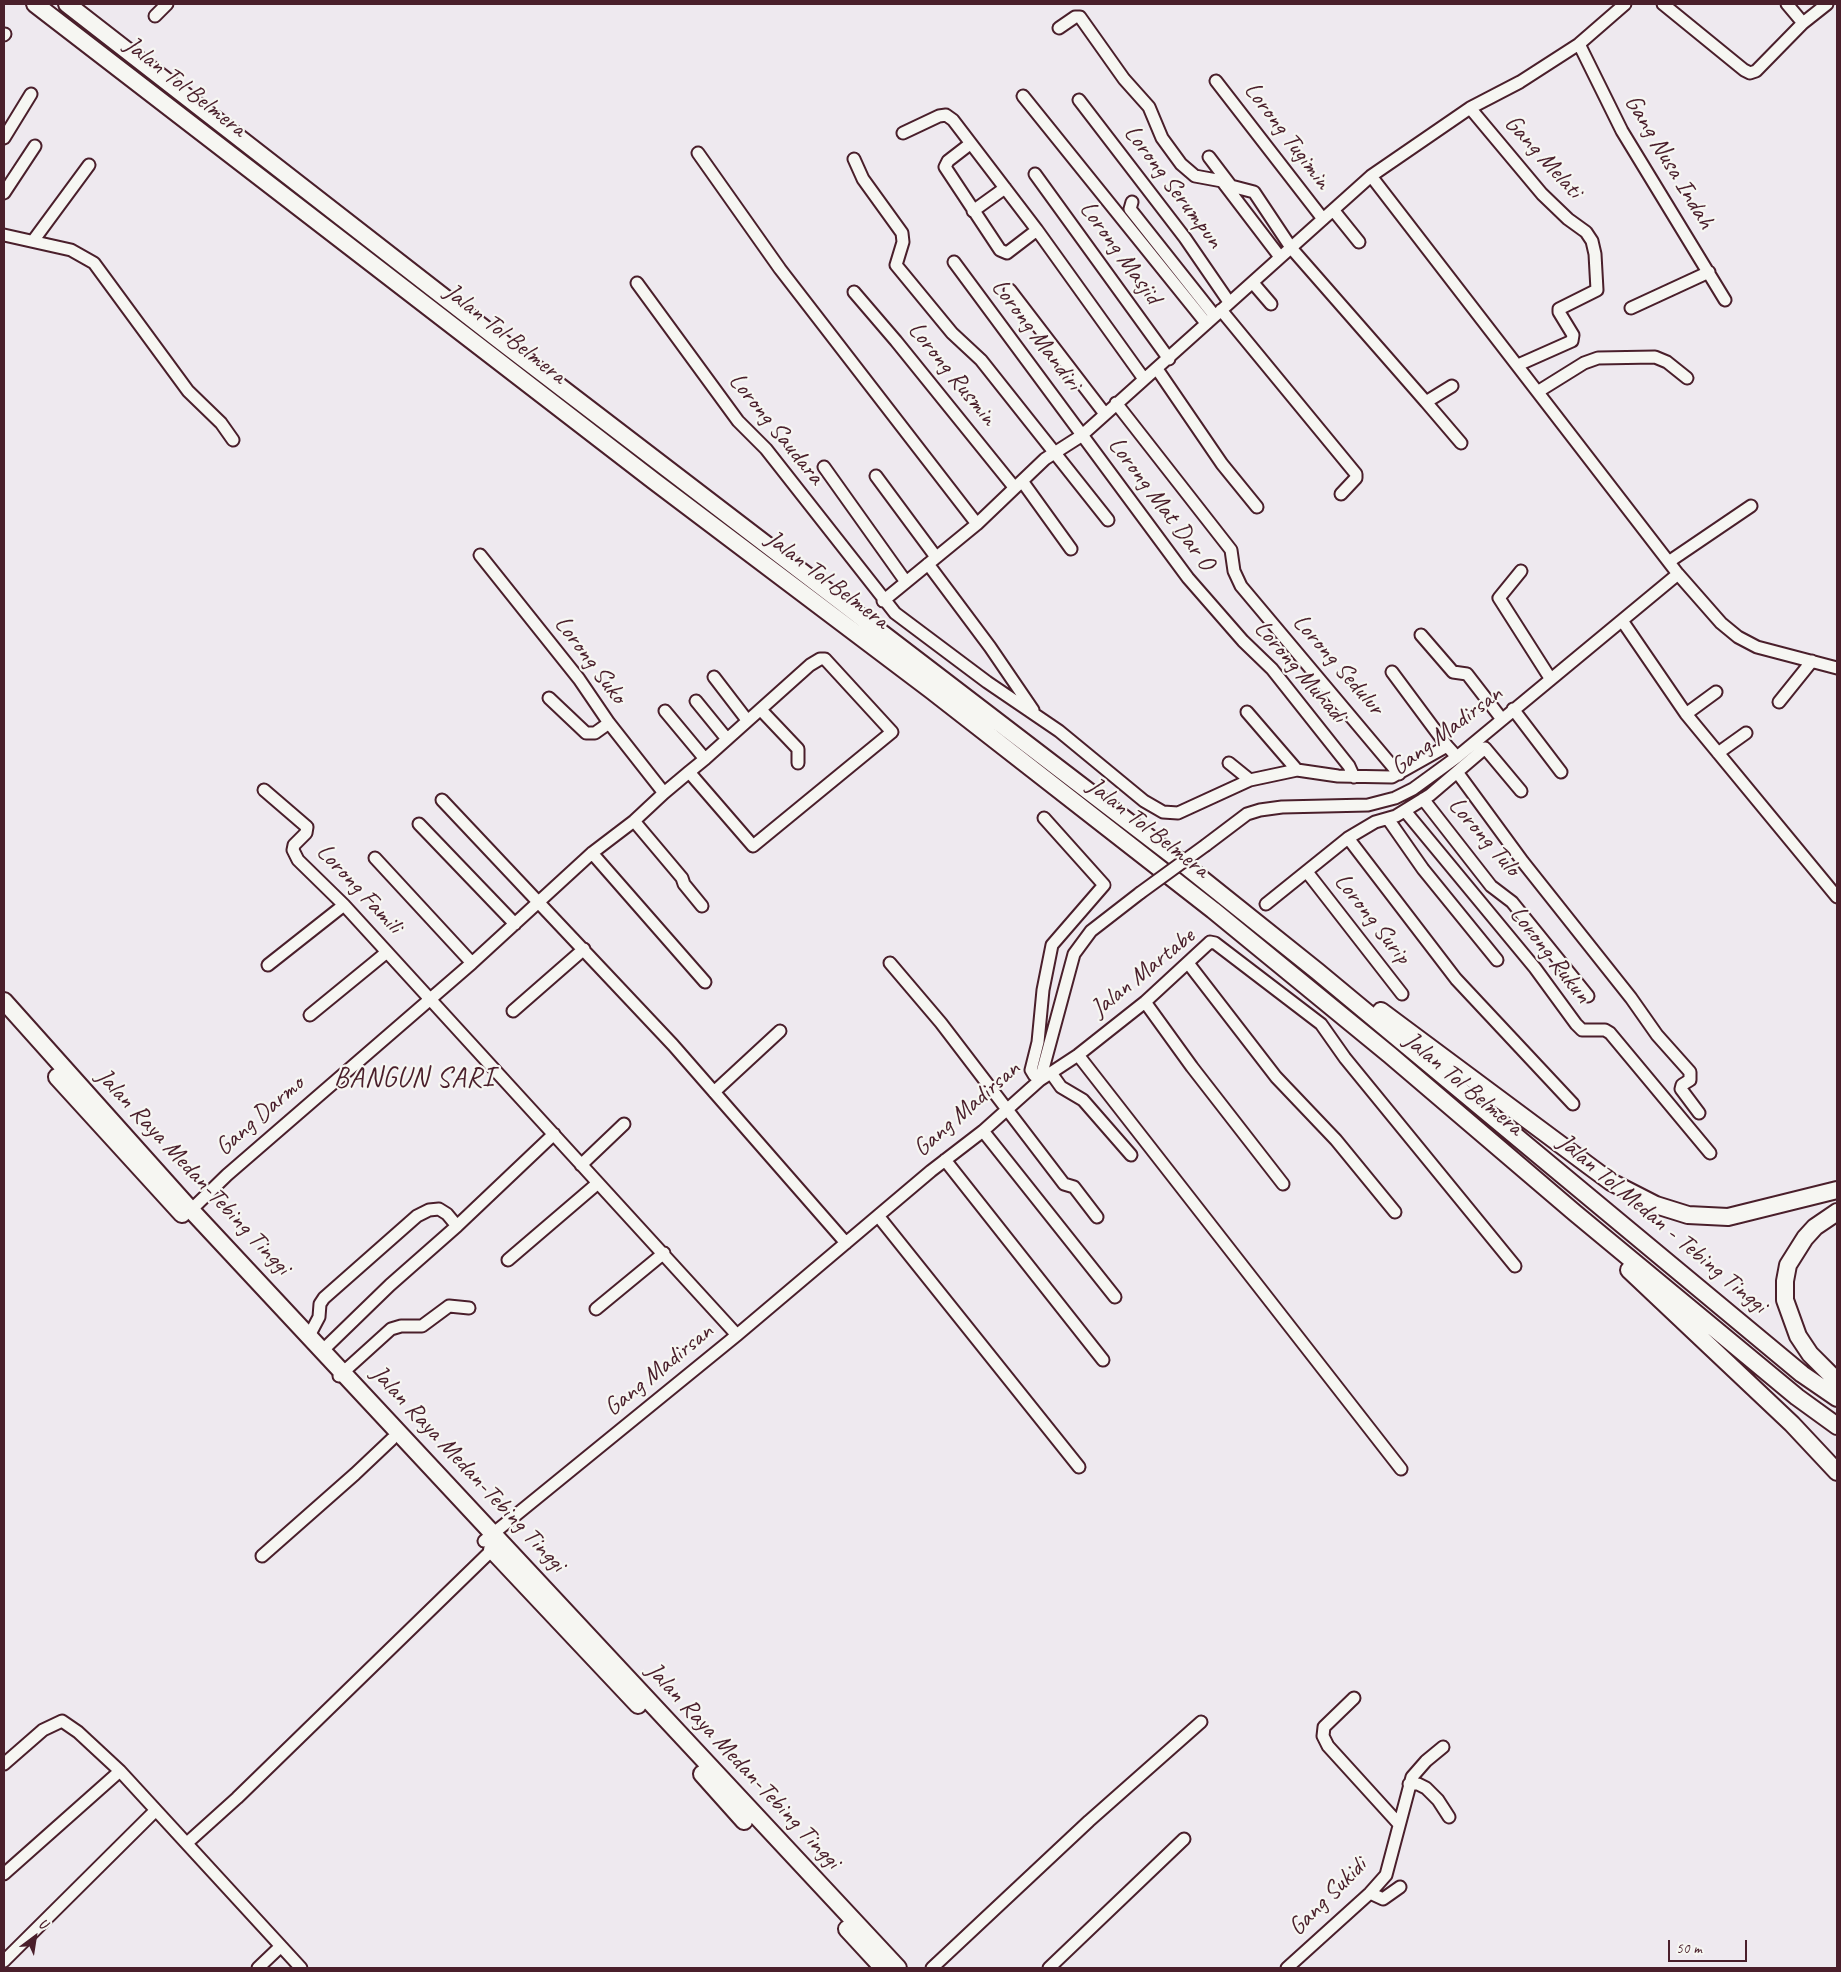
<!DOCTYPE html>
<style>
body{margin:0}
#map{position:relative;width:1841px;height:1972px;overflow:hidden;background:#eee9ef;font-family:Caveat,sans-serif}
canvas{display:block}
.frame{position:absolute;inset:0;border:5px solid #4a1f2b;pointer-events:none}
.north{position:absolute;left:10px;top:1912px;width:50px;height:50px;-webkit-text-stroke:4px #f6f6f2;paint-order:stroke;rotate:31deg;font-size:14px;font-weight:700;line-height:20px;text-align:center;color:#4a1f2b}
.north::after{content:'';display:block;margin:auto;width:18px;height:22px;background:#4a1f2b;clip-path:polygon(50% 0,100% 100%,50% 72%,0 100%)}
.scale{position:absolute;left:1668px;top:1940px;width:79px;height:22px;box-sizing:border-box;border:2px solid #4a1f2b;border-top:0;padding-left:6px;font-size:15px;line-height:18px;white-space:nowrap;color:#4a1f2b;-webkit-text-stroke:4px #f6f6f2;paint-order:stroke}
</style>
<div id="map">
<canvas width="1841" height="1972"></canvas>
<div class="frame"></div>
<div class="north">U</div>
<div class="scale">50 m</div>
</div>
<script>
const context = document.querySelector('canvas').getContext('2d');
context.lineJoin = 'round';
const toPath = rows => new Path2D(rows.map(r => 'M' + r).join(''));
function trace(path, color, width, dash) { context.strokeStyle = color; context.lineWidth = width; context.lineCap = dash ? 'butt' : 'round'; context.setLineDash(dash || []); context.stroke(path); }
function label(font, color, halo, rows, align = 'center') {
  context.font = font + ' Caveat,sans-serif'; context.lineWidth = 4.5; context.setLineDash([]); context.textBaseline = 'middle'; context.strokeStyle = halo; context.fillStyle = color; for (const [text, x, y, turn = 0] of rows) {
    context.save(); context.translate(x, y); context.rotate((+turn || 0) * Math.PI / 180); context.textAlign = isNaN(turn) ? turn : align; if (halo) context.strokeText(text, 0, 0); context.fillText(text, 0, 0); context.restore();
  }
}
const minor = toPath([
 [1663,4,1744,70,1750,73,1756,71,1803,23,1827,4],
 [1787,4,1803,23],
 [155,16,167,4],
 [1059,28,1075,17,1080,17,1124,79,1149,107,1162,138,1181,164,1195,176,1222,181,1280,257],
 [4,35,5,34],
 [1579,44,1622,131,1725,300],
 [1216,81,1323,219],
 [1023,96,1206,323],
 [1079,100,1185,238,1229,302],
 [1470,108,1542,194,1568,219,1586,232,1592,241,1595,254,1597,290,1559,309,1559,312,1573,335,1572,341,1518,365],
 [903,133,939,116,946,115,953,120,1037,230,1144,379],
 [4,138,31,94],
 [970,144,948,161,945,167,1000,250,1007,253,1037,230],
 [698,153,780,269,977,524],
 [1209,157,1231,186,1254,192,1292,249,1426,402,1452,386],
 [854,159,863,179,902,233,903,242,896,265,952,333,981,360,1108,520],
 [1035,174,1169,359],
 [1371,176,1678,574,1721,623,1738,637,1757,647,1837,668],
 [4,193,35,146],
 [1132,202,1130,209,1214,315],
 [973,211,1005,188],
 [1334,211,1359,242],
 [4,235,71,250,94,263,188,391,221,423,233,440],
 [33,241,89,165],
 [954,262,1188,578,1243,641,1272,669,1349,766,1354,777],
 [637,283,738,421,766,449,895,613,987,682,1059,731,1144,801,1163,812,1178,813,1250,780,1297,770,1338,776,1392,777,1447,746,1457,757],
 [1253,283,1271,304],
 [1010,290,1105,414],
 [854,292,896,341,1014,487],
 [1631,308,1709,272],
 [1221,310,1356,474,1356,478,1341,494],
 [1157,369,1222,464,1257,507],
 [1539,391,1584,363,1598,358,1655,357,1667,362,1687,378],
 [1426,402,1461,443],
 [1116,403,1231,550,1234,571,1241,586,1399,774],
 [824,467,906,582],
 [876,476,936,557],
 [1022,481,1071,549],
 [480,555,579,679,609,723,664,793],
 [1670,561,1751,506],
 [928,564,990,647,1033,710],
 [1521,571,1499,598,1550,678],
 [883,601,977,524,1045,459,1081,436,1371,176,1470,108,1520,82,1579,44,1625,4],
 [1623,622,1686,714,1837,897],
 [1421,635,1453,672,1467,674,1501,718],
 [1392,672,1447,746],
 [714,677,747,720],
 [549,698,586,733,595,733,609,723],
 [696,701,727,739],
 [1779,702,1812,661],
 [1513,709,1561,772],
 [761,710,798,749,798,763],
 [665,711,705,759],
 [1247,712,1297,770],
 [1686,714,1716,692],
 [1718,753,1746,733],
 [1229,763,1250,780],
 [1457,772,1523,862,1631,998,1657,1035,1690,1072,1690,1080,1682,1085,1681,1089,1699,1113],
 [264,790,307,827,306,833,294,845,293,850,298,860,344,905,737,1335],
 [1423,799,1491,886,1512,902,1588,996],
 [442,800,673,1045,846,1243],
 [1405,811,1535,968,1576,1024,1582,1030,1605,1030,1610,1033,1710,1153],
 [1044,818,1104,885,1052,945,1043,990,1038,1042,1031,1070,1034,1075,1040,1080,1078,1055,1145,1002,1210,942,1215,943,1321,1024,1345,1058,1515,1266],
 [1388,819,1423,869,1497,960],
 [634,821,682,878,684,884,702,906],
 [419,824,515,924],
 [1348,838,1456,979,1573,1104],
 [1206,845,1247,814,1260,810,1282,807,1368,805,1395,798,1413,789,1457,757,1678,574],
 [592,853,705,982],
 [375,858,472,963],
 [1307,872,1402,994],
 [1266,904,1348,838,1375,822,1396,816,1430,795,1485,748,1521,791],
 [890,963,941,1023,1064,1184,1074,1187,1097,1217],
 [1188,963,1276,1077,1336,1140,1395,1212],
 [268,965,344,905],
 [1145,1002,1192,1067,1283,1184],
 [513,1011,584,949],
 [310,1015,387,952],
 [1078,1055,1401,1469],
 [1051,1073,1061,1087,1083,1100,1131,1155],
 [714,1092,780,1031],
 [983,1131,1115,1297],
 [945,1160,1103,1360],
 [581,1165,624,1124],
 [191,1210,227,1175,472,963,592,853,634,821,664,793,689,772,705,759,810,665,820,659,825,659,892,732,753,846,689,772],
 [879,1217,1079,1467],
 [508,1260,598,1183],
 [596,1309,664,1253],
 [310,1334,319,1317,320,1304,324,1298,417,1216,429,1210,439,1209,447,1214,457,1226],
 [323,1350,390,1285,457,1226,554,1134],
 [339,1376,391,1329,401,1326,422,1326,449,1306,469,1308],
 [484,1541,737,1335,931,1171,983,1131,1040,1080,1074,954,1091,931,1140,893],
 [262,1556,355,1474,392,1439],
 [1354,1698,1324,1727,1323,1736,1328,1746,1398,1823],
 [4,1764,43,1730,62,1721,78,1732,120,1771,301,1968],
 [1409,1784,1418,1784,1426,1788,1438,1800,1449,1817],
 [187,1843,237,1798,492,1550],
 [4,1874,120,1771],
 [1370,1893,1383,1899,1400,1887],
 [4,1961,155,1811],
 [258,1968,280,1947],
 [932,1968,1089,1821,1201,1722],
 [1049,1968,1184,1839],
 [1287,1968,1370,1893,1386,1875,1412,1777,1426,1761,1443,1747]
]);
const highway = toPath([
 [35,4,654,481,931,690,1213,910,1390,1055,1575,1213,1797,1397,1837,1426],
 [67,4,499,340,1177,859,1317,971,1802,1374,1837,1398],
 [4,1001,191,1210,898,1968],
 [1381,1011,1592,1168,1611,1182,1656,1205,1688,1215,1728,1217,1837,1190],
 [57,1077,182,1214],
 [1837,1212,1815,1227,1805,1238,1788,1265,1785,1281,1785,1300,1798,1336,1810,1354,1837,1381],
 [1629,1270,1792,1424,1837,1472],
 [492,1550,638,1705],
 [702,1774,744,1821],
 [847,1929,883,1968]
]);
trace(minor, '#4a1f2b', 15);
trace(highway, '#4a1f2b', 20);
trace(minor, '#f6f6f2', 11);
trace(highway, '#f6f6f2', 16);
const minorBridge = toPath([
 [1140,893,1206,845]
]);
trace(minorBridge, '#4a1f2b', 15, []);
trace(minorBridge, '#f6f6f2', 11);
label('25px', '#4a1f2b', '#f6f6f2', [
 ["Jalan Tol Belmera",185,87,38],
 ["Lorong Tugimin",1287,136,53],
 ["Gang Melati",1543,157,48],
 ["Gang Nusa Indah",1669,162,59],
 ["Lorong Serumpun",1173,187,53],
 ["Lorong Masjid",1120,253,54],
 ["Jalan Tol Belmera",505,334,38],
 ["Lorong Mandiri",1036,335,53],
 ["Lorong Rusmin",952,374,51],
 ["Lorong Saudara",776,429,51],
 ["Lorong Mat Dar O",1161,504,53],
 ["Jalan Tol Belmera",827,580,37],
 ["Lorong Suko",590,660,53],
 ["Lorong Sedulur",1338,665,49],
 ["Lorong Muhadi",1300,672,49],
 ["Gang Madirsan",1447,731,-37],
 ["Jalan Tol Belmera",1148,828,38],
 ["Lorong Tulo",1484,837,49],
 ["Lorong Famili",359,889,47],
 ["Lorong Surip",1372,919,52],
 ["Lorong Rukun",1550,955,52],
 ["Jalan Martabe",1143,973,-39],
 ["Jalan Tol Belmera",1463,1084,40],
 ["Gang Madirsan",967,1109,-41],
 ["Gang Darmo",260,1116,-41],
 ["Jalan Raya Medan-Tebing Tinggi",193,1172,47],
 ["Jalan Tol Medan - Tebing Tinggi",1662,1224,40],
 ["Gang Madirsan",659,1370,-39],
 ["Jalan Raya Medan-Tebing Tinggi",468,1469,47],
 ["Jalan Raya Medan-Tebing Tinggi",743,1766,47],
 ["Gang Sukidi",1328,1897,-45]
]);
context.letterSpacing = '1px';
label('28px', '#4a1f2b', '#f6f6f2', [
 ["BANGUN SARI",414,1079]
]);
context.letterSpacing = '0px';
</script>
